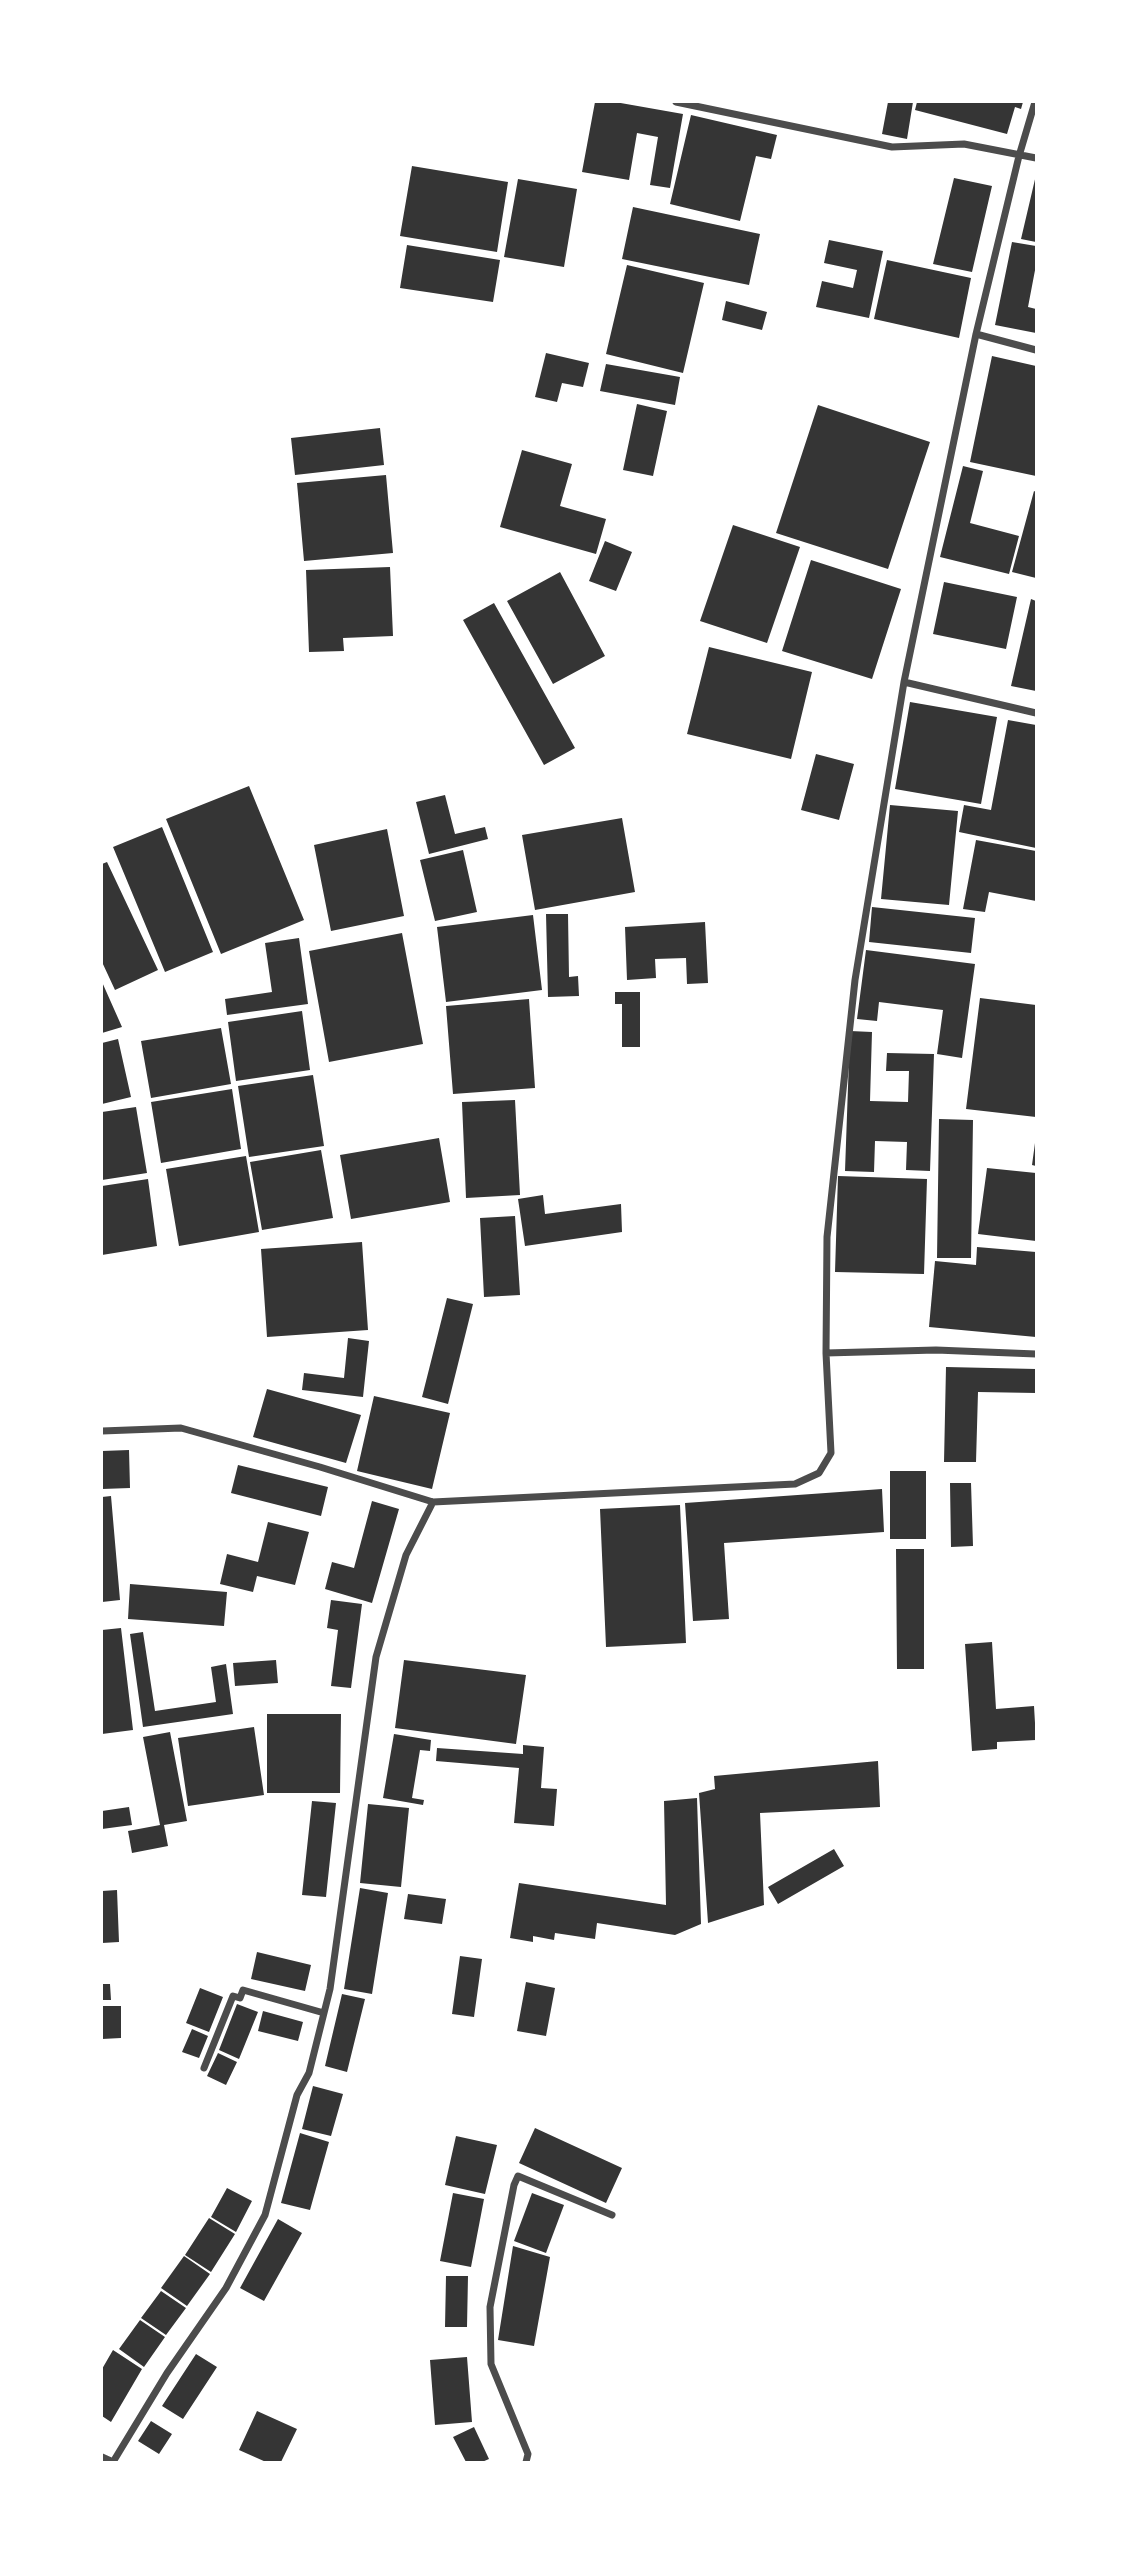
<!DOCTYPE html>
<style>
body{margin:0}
#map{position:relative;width:1138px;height:2564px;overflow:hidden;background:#fff;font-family:"Noto Sans",sans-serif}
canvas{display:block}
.frame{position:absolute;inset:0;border:103px solid #fff;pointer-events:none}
</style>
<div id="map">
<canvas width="1138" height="2564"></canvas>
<div class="frame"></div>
</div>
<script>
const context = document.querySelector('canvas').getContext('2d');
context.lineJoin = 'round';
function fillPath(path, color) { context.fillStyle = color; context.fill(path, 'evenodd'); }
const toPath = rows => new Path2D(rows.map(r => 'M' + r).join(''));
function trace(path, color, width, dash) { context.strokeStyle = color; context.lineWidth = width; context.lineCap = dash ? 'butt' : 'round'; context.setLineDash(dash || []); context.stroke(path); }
fillPath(toPath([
 [595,102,615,102,683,114,670,188,650,185,658,137,637,133,629,180,582,172],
 [888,102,913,102,907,139,882,134],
 [917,102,1023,102,1021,109,1015,107,1007,134,915,110],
 [691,115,777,135,771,159,756,156,740,221,670,204],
 [412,166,508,182,497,252,400,236],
 [1036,175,1036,242,1021,239],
 [954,178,992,186,972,272,933,264],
 [518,179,577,189,564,267,504,257],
 [633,207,760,234,749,285,622,259],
 [829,240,883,251,869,318,816,307,822,281,853,288,857,270,824,263],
 [1012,242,1036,246,1036,265,1028,307,1036,309,1036,333,995,325],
 [407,245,500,260,493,302,400,288],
 [887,260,971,278,959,338,874,319],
 [627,265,704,283,683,373,606,354],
 [726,301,767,312,762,330,722,320],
 [546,353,589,363,583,387,562,383,557,402,535,397],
 [992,356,1036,366,1036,476,970,462],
 [606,364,680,377,675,405,600,391],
 [637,404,667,411,653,476,623,470],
 [818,405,930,442,888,569,776,533],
 [380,428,384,465,295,475,291,438],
 [522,450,572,464,560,506,606,519,596,554,500,527],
 [963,466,983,471,970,523,1019,536,1009,574,940,557],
 [386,475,393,553,304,561,297,483],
 [1034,491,1036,492,1036,578,1012,572],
 [733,525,800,547,767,643,700,621],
 [605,541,632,552,616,591,589,581],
 [811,560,901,589,872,679,782,651],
 [390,567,393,636,343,638,344,651,309,652,306,570],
 [560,572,605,656,553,684,507,601],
 [944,582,1017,597,1006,649,933,634],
 [1031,599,1036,601,1036,691,1011,686],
 [494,603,575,748,544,765,463,620],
 [709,647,812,672,791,759,687,734],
 [910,702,997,717,981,804,895,789],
 [1008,720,1036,725,1036,848,959,832,964,805,991,810],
 [816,754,854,764,839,820,801,810],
 [249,786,304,920,221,954,166,819],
 [445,795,455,834,485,827,488,839,429,854,416,802],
 [890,805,958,811,949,905,881,899],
 [622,818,635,892,535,910,522,835],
 [162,827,213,952,165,972,113,847],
 [387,829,404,916,331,931,314,845],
 [976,840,1036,851,1036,901,989,892,985,912,963,909],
 [463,850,477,912,435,921,420,860],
 [107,862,158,970,115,990,102,962,102,864],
 [872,907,975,918,971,953,869,942],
 [546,914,568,914,569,977,578,976,579,996,548,997],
 [533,915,542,990,446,1002,437,927],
 [705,922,708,983,687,984,686,958,655,959,656,978,627,980,625,927],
 [402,933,423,1044,329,1062,309,951],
 [299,938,308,1004,227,1015,225,999,272,992,265,943],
 [866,950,975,964,962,1058,937,1054,943,1010,879,1002,877,1021,857,1019],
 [102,982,122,1027,102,1033],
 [615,992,640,992,640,1047,622,1047,622,1004,615,1004],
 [980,998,1036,1005,1036,1117,966,1109],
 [529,999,535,1088,453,1094,446,1006],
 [302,1011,310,1070,236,1081,228,1022],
 [221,1028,231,1084,151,1098,141,1041],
 [850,1031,872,1032,870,1101,908,1102,909,1071,886,1071,887,1053,934,1054,930,1171,906,1170,907,1142,875,1141,874,1172,845,1171],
 [118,1039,131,1097,102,1104,102,1043],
 [313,1075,324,1146,249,1157,238,1086],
 [232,1089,241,1149,161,1163,151,1102],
 [515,1100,520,1195,466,1198,462,1102],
 [136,1107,147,1173,102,1180,102,1112],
 [939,1119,973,1120,971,1258,937,1258],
 [439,1138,450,1202,351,1219,340,1155],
 [1035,1143,1036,1143,1036,1166,1032,1165],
 [321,1150,333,1218,262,1230,250,1162],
 [246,1156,259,1232,179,1246,166,1169],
 [987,1168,1036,1173,1036,1241,978,1234],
 [838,1176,927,1179,924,1274,835,1272],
 [148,1179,157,1246,102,1255,102,1186],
 [543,1195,545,1214,621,1204,622,1232,525,1246,518,1199],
 [515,1216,520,1295,484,1297,480,1218],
 [362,1242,368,1330,267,1337,261,1249],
 [977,1247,1036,1252,1036,1337,929,1327,935,1261,976,1265],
 [447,1298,473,1304,448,1404,422,1397],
 [348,1338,369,1341,363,1397,302,1390,304,1373,344,1378],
 [946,1367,1036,1369,1036,1393,978,1392,976,1462,944,1462],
 [267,1389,361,1415,346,1463,253,1437],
 [374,1396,450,1413,432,1489,357,1471],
 [129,1450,130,1488,102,1489,102,1451],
 [238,1465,328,1487,321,1516,231,1493],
 [890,1471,926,1471,926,1539,890,1539],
 [950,1483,971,1483,973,1546,951,1547],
 [882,1489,884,1532,724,1543,729,1619,693,1621,685,1503],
 [111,1496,120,1600,102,1602,102,1497],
 [372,1501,399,1509,372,1603,325,1589,332,1562,354,1568],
 [680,1505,686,1643,606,1647,600,1509],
 [268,1522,309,1532,295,1585,257,1576,253,1592,220,1584,227,1554,258,1562],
 [896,1549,924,1549,924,1669,897,1669],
 [130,1584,227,1592,224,1626,128,1619],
 [331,1600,362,1604,351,1688,331,1686,338,1630,327,1628],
 [121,1628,133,1730,102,1734,102,1630],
 [143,1632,155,1711,216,1702,211,1667,226,1664,233,1714,143,1727,130,1634],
 [992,1642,996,1709,1034,1706,1036,1740,997,1742,997,1749,972,1751,965,1644],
 [276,1660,278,1683,235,1686,233,1663],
 [404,1660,526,1675,516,1744,395,1728],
 [267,1714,341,1714,340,1793,267,1793],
 [254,1727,264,1795,188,1806,178,1738],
 [170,1732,187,1821,164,1825,168,1846,132,1853,128,1831,160,1825,143,1737],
 [394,1734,431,1740,430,1751,420,1750,412,1798,424,1800,423,1805,383,1798],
 [523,1745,544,1747,541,1788,557,1789,554,1826,514,1823,519,1768,436,1761,437,1748,523,1754],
 [878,1761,880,1807,760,1813,764,1905,708,1923,699,1793,715,1789,714,1776],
 [697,1798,701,1924,675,1935,597,1923,595,1939,555,1933,554,1940,533,1936,533,1942,510,1938,519,1883,666,1905,664,1801],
 [312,1801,336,1803,326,1897,302,1895],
 [368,1804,409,1808,401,1887,360,1883],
 [129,1807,132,1825,102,1829,102,1811],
 [834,1849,844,1866,778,1904,768,1887],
 [360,1888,388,1893,372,1994,344,1989],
 [117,1890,119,1942,102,1943,102,1891],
 [408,1894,446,1899,442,1924,404,1919],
 [257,1952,311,1965,305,1991,251,1979],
 [460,1956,482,1959,474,2017,452,2014],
 [526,1982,555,1988,546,2036,517,2031],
 [102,1984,110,1984,111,2000,102,2000],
 [200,1988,223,1997,209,2032,186,2023],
 [342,1994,365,1999,347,2072,325,2066],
 [237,2004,258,2012,239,2059,219,2050],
 [102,2006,121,2006,121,2038,102,2039],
 [263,2011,303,2022,298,2041,258,2031],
 [192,2029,208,2036,199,2058,182,2052],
 [218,2053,237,2062,226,2085,207,2076],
 [313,2086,343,2094,331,2136,302,2129],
 [535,2128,622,2168,606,2203,519,2163],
 [300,2133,329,2142,310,2210,281,2203],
 [456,2136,497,2145,485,2194,445,2185],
 [227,2188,252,2201,236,2232,211,2217],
 [453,2193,484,2199,471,2267,440,2261],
 [532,2193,564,2205,546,2253,514,2241],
 [209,2218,235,2234,211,2272,185,2255],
 [278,2219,302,2233,264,2301,240,2288],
 [513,2246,550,2257,534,2346,498,2340],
 [184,2256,210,2274,187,2306,161,2288],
 [446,2276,468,2276,467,2327,445,2327],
 [161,2291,186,2308,166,2335,141,2318],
 [140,2320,165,2337,144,2367,119,2349],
 [113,2350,142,2369,111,2422,102,2416,102,2369],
 [196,2354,217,2367,183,2419,162,2406],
 [467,2357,472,2422,435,2425,430,2360],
 [257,2411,297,2429,281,2462,266,2462,239,2450],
 [151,2421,172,2434,159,2454,138,2441],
 [474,2427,489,2459,482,2462,466,2462,453,2437]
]), '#353535');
trace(toPath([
 [676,102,892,147,964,144,1036,158],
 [976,334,1036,350],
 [904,682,1036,713],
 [826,1353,936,1350,1036,1354],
 [102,1431,181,1428,320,1467,433,1502,795,1484,819,1473,831,1453,826,1353,827,1237,855,980,904,682,976,334,1019,156,1035,102],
 [204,2068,233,1996,240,1998,243,1990,324,2013],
 [102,2457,113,2462],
 [113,2462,167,2373,226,2288,265,2215,297,2095,309,2073,330,1989,376,1657,406,1555,433,1502],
 [526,2462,528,2454,491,2364,490,2307,514,2185,518,2176,612,2215]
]), '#4c4c4c', 7);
</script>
